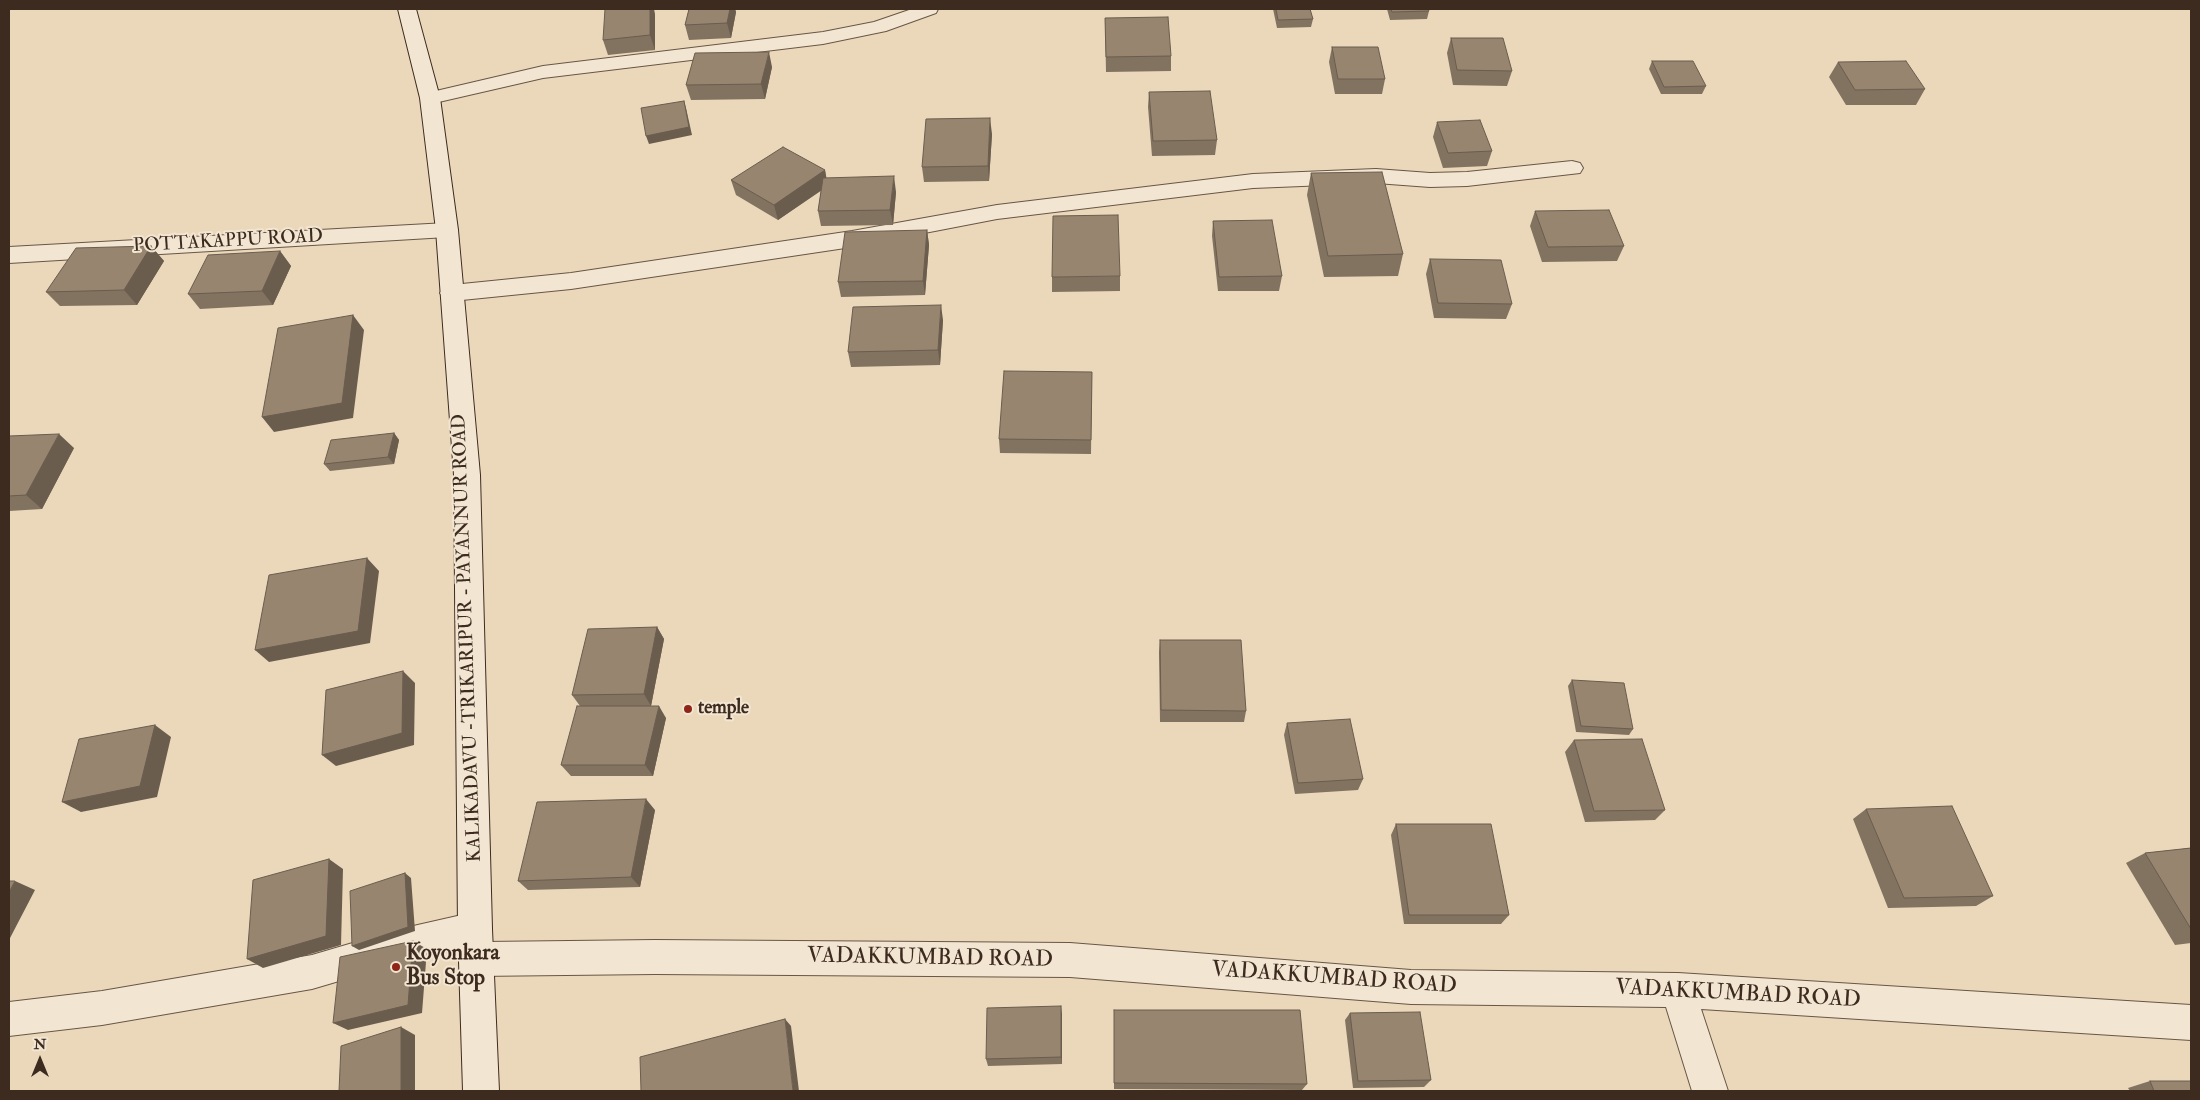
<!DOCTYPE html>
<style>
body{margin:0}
#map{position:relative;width:2200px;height:1100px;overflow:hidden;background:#ebd8ba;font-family:"IM FELL Double Pica",serif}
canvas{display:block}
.frame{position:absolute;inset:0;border:10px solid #3d2b20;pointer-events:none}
.north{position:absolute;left:15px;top:1035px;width:50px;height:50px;-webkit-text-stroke:4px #f2e6d2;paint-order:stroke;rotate:0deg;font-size:14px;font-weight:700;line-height:20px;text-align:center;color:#3d2b20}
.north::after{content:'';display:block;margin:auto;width:18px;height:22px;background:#3d2b20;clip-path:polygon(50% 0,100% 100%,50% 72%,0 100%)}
</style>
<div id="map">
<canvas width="2200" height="1100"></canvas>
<div class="frame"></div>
<div class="north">N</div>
</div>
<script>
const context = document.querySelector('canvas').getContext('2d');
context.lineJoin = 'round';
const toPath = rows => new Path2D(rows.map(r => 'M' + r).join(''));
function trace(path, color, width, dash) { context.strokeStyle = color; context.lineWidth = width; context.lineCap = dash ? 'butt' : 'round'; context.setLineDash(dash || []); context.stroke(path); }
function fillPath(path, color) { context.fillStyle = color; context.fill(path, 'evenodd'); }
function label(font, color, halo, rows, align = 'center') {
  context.font = font + ' "IM FELL Double Pica",serif'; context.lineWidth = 4; context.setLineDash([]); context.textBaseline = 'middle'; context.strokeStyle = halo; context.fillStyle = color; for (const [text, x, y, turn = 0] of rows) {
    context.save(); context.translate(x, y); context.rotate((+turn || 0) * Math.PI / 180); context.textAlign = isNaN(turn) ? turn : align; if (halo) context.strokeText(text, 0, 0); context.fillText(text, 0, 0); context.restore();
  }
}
const street = toPath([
 [912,9,938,9,936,13,886,31,823,44,543,78,430,104,423,102,420,98,423,94,543,66,823,32,874,22,912,9],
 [1572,161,1580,163,1583,168,1580,173,1467,186,1430,187,1376,183,1253,188,997,219,852,247,571,289,452,301,444,299,440,293,444,287,452,285,571,273,852,231,997,205,1253,174,1376,169,1430,173,1467,172,1572,161],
 [447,223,455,225,458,230,455,235,447,237,9,263,9,247,447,223],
 [475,912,487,917,492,929,487,941,484,942,655,940,1070,943,1411,970,1678,973,2191,1005,2191,1040,1701,1009,1728,1091,1692,1091,1666,1007,1411,1004,1070,977,655,974,476,976,464,971,459,959,463,948,400,963,312,989,102,1025,9,1036,9,1002,102,991,312,955,400,929,475,912]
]);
const secondary = toPath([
 [398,9,416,9,440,98,458,230,480,475,492,929,499,1091,463,1091,458,929,454,475,436,230,420,98,398,9]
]);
trace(street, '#685646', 2);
trace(secondary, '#3d2b20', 2);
fillPath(street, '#f2e6d2');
fillPath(secondary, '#f2e6d2');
fillPath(toPath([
 [689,9,735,9,736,12,731,38,689,40,685,25],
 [1273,9,1310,9,1313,19,1311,27,1277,28],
 [1387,9,1428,9,1429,11,1427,19,1390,20],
 [655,14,655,50,608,55,603,40],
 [1105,18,1171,56,1171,71,1106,72],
 [1451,38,1512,71,1507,86,1453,85,1447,53],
 [1332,47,1385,79,1382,94,1335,94,1329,62],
 [1652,61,1706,86,1702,94,1661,94,1649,69],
 [1838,62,1925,89,1916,105,1846,105,1829,77],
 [772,67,765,99,691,100,686,85],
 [1149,92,1217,140,1215,155,1152,156,1148,107],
 [1437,122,1492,151,1487,166,1443,168,1433,137],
 [992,134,989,181,924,182,922,167],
 [825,170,826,178,896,192,893,225,821,226,818,211,821,190,778,220,736,195,731,180],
 [1311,173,1403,254,1398,276,1324,277,1307,195],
 [1535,211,1624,246,1617,261,1542,262,1530,226],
 [1213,221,1282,276,1279,291,1218,291,1212,236],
 [927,230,929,245,925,295,841,297,838,282],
 [151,246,164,261,137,305,60,306,46,292],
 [280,251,291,266,273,305,200,309,188,294],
 [1430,259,1512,304,1506,319,1434,318,1426,274],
 [1120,276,1120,291,1052,292,1052,277],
 [943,320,940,365,851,367,848,352],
 [1092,372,1091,454,1000,453,999,439],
 [394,433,399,440,394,464,330,471,324,464],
 [9,436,74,448,42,509,9,511],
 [657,627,664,639,651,706,666,718,653,776,571,776,561,765,580,706,572,695],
 [1160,640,1246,711,1244,722,1160,722,1159,652],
 [1572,680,1633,729,1629,735,1576,732,1568,686],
 [1287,723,1363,779,1358,790,1295,794,1284,735],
 [1574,740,1665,810,1655,820,1585,822,1565,752],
 [1866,809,1993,896,1976,906,1888,908,1853,819],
 [655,810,640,887,528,890,518,881],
 [1396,824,1509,915,1501,924,1404,924,1391,835],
 [2191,848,2191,943,2175,945,2126,863,2145,853],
 [1350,1013,1431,1080,1424,1087,1353,1088,1345,1020],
 [1062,1014,1062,1064,988,1066,986,1059],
 [1114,1017,1307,1084,1302,1090,1114,1089],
 [2150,1081,2191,1091,2130,1091,2128,1088]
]), '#827260');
fillPath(toPath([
 [650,9,654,9,655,14,655,50,650,35],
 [730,9,735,9,736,12,731,38,727,23],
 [769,52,772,67,765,99,761,84],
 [684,101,686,108,692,135,649,144,646,136],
 [990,118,992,134,989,181,988,166],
 [825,170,828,186,778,220,774,205],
 [894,176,896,192,893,225,890,210],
 [927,230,929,245,925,295,923,281],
 [151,246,164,261,137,305,124,290],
 [280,251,291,266,273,305,262,291],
 [941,305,943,320,940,365,938,350],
 [353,315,364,330,353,418,274,432,262,417],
 [394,433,399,440,394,464,388,457],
 [59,434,74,448,42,509,26,495],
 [367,558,379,571,370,643,269,662,255,650],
 [657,627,664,639,651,706,644,694],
 [403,671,415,683,414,745,336,766,322,755],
 [659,706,666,718,653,776,645,765],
 [155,725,171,737,157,797,81,812,62,802],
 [646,799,655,810,640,887,631,877],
 [329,859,343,869,341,945,263,968,247,959],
 [405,873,411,878,415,931,359,950,352,946],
 [15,881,35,890,9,940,9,892],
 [413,941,427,949,422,1013,348,1030,333,1023],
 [1061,1006,1062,1014,1062,1064,1061,1057],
 [785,1019,791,1026,799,1091,793,1091],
 [401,1027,415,1035,415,1091,401,1091]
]), '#6a5d4e');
const building = toPath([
 [605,9,650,9,650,35,603,40,605,9],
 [689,9,730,9,727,23,685,25,689,9],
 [1276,9,1310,9,1313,19,1278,20,1276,9],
 [1391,9,1428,9,1429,11,1392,12,1391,9],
 [1168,17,1171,56,1106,57,1105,18,1168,17],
 [1451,38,1503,38,1512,71,1457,70,1451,38],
 [1332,47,1378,47,1385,79,1338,79,1332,47],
 [769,52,761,84,686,85,695,53,769,52],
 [1652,61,1693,61,1706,86,1664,87,1652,61],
 [1906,61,1925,89,1855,90,1838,62,1906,61],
 [1210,91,1217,140,1153,141,1149,92,1210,91],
 [684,101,689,127,646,136,641,108,684,101],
 [990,118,988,166,922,167,926,119,990,118],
 [1480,120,1492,151,1448,153,1437,122,1480,120],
 [783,147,825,170,774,205,731,180,783,147],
 [1382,172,1403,254,1328,256,1311,173,1382,172],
 [894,176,890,210,818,211,823,178,894,176],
 [1609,210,1624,246,1548,247,1535,211,1609,210],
 [1118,215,1120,276,1052,277,1053,216,1118,215],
 [1272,220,1282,276,1219,277,1213,221,1272,220],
 [927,230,923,281,838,282,845,232,927,230],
 [151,246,124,290,46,292,76,248,151,246],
 [280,251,262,291,188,294,208,255,280,251],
 [1430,259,1501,260,1512,304,1438,303,1430,259],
 [941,305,938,350,848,352,853,307,941,305],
 [353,315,342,403,262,417,278,328,353,315],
 [1004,371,1092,372,1091,440,999,439,1004,371],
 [394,433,388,457,324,464,331,440,394,433],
 [59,434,26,495,9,496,9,436,59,434],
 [367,558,358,631,255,650,269,575,367,558],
 [657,627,644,694,572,695,588,629,657,627],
 [1160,640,1241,640,1246,711,1161,710,1160,640],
 [403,671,402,733,322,755,326,690,403,671],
 [1572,680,1624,683,1633,729,1581,726,1572,680],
 [577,706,659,706,645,765,561,765,577,706],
 [1350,719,1363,779,1298,783,1287,723,1350,719],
 [155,725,140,786,62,802,79,739,155,725],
 [1642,739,1665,810,1594,811,1574,740,1642,739],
 [646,799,631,877,518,881,537,802,646,799],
 [1952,806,1993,896,1904,898,1866,809,1952,806],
 [1396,824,1491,824,1509,915,1409,915,1396,824],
 [2191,848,2191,929,2145,853,2191,848],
 [329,859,326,936,247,959,253,880,329,859],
 [405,873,408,927,352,946,350,891,405,873],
 [9,881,15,881,9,892,9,881],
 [413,941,408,1005,333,1023,340,957,413,941],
 [1061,1006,1061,1057,986,1059,987,1008,1061,1006],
 [1114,1010,1300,1010,1307,1084,1114,1083,1114,1010],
 [1420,1012,1431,1080,1358,1081,1350,1013,1420,1012],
 [785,1019,793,1091,641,1091,640,1057,785,1019],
 [401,1027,401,1091,339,1091,341,1046,401,1027],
 [2150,1081,2191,1081,2191,1091,2154,1091,2150,1081]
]);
fillPath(building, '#978570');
trace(building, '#6a5d4e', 1);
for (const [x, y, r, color] of [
 [688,709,5,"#8f2418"],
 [396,967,5,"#8f2418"]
]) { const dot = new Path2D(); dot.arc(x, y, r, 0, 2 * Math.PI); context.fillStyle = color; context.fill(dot); trace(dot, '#f2e6d2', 2); }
label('19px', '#3d2b20', '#f2e6d2', [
 ["POTTAKAPPU ROAD",228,242,-3],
 ["KALIKADAVU -TRIKARIPUR - PAYANNUR ROAD",468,638,-92]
]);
label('bold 19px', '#3d2b20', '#f2e6d2', [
 ["temple",698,709]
], 'left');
label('bold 22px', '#3d2b20', '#f2e6d2', [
 ["Koyonkara",406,954],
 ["Bus Stop",406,979]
], 'left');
label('22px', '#3d2b20', '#f2e6d2', [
 ["VADAKKUMBAD ROAD",930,959,1],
 ["VADAKKUMBAD ROAD",1334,979,4],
 ["VADAKKUMBAD ROAD",1738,995,3]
]);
</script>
